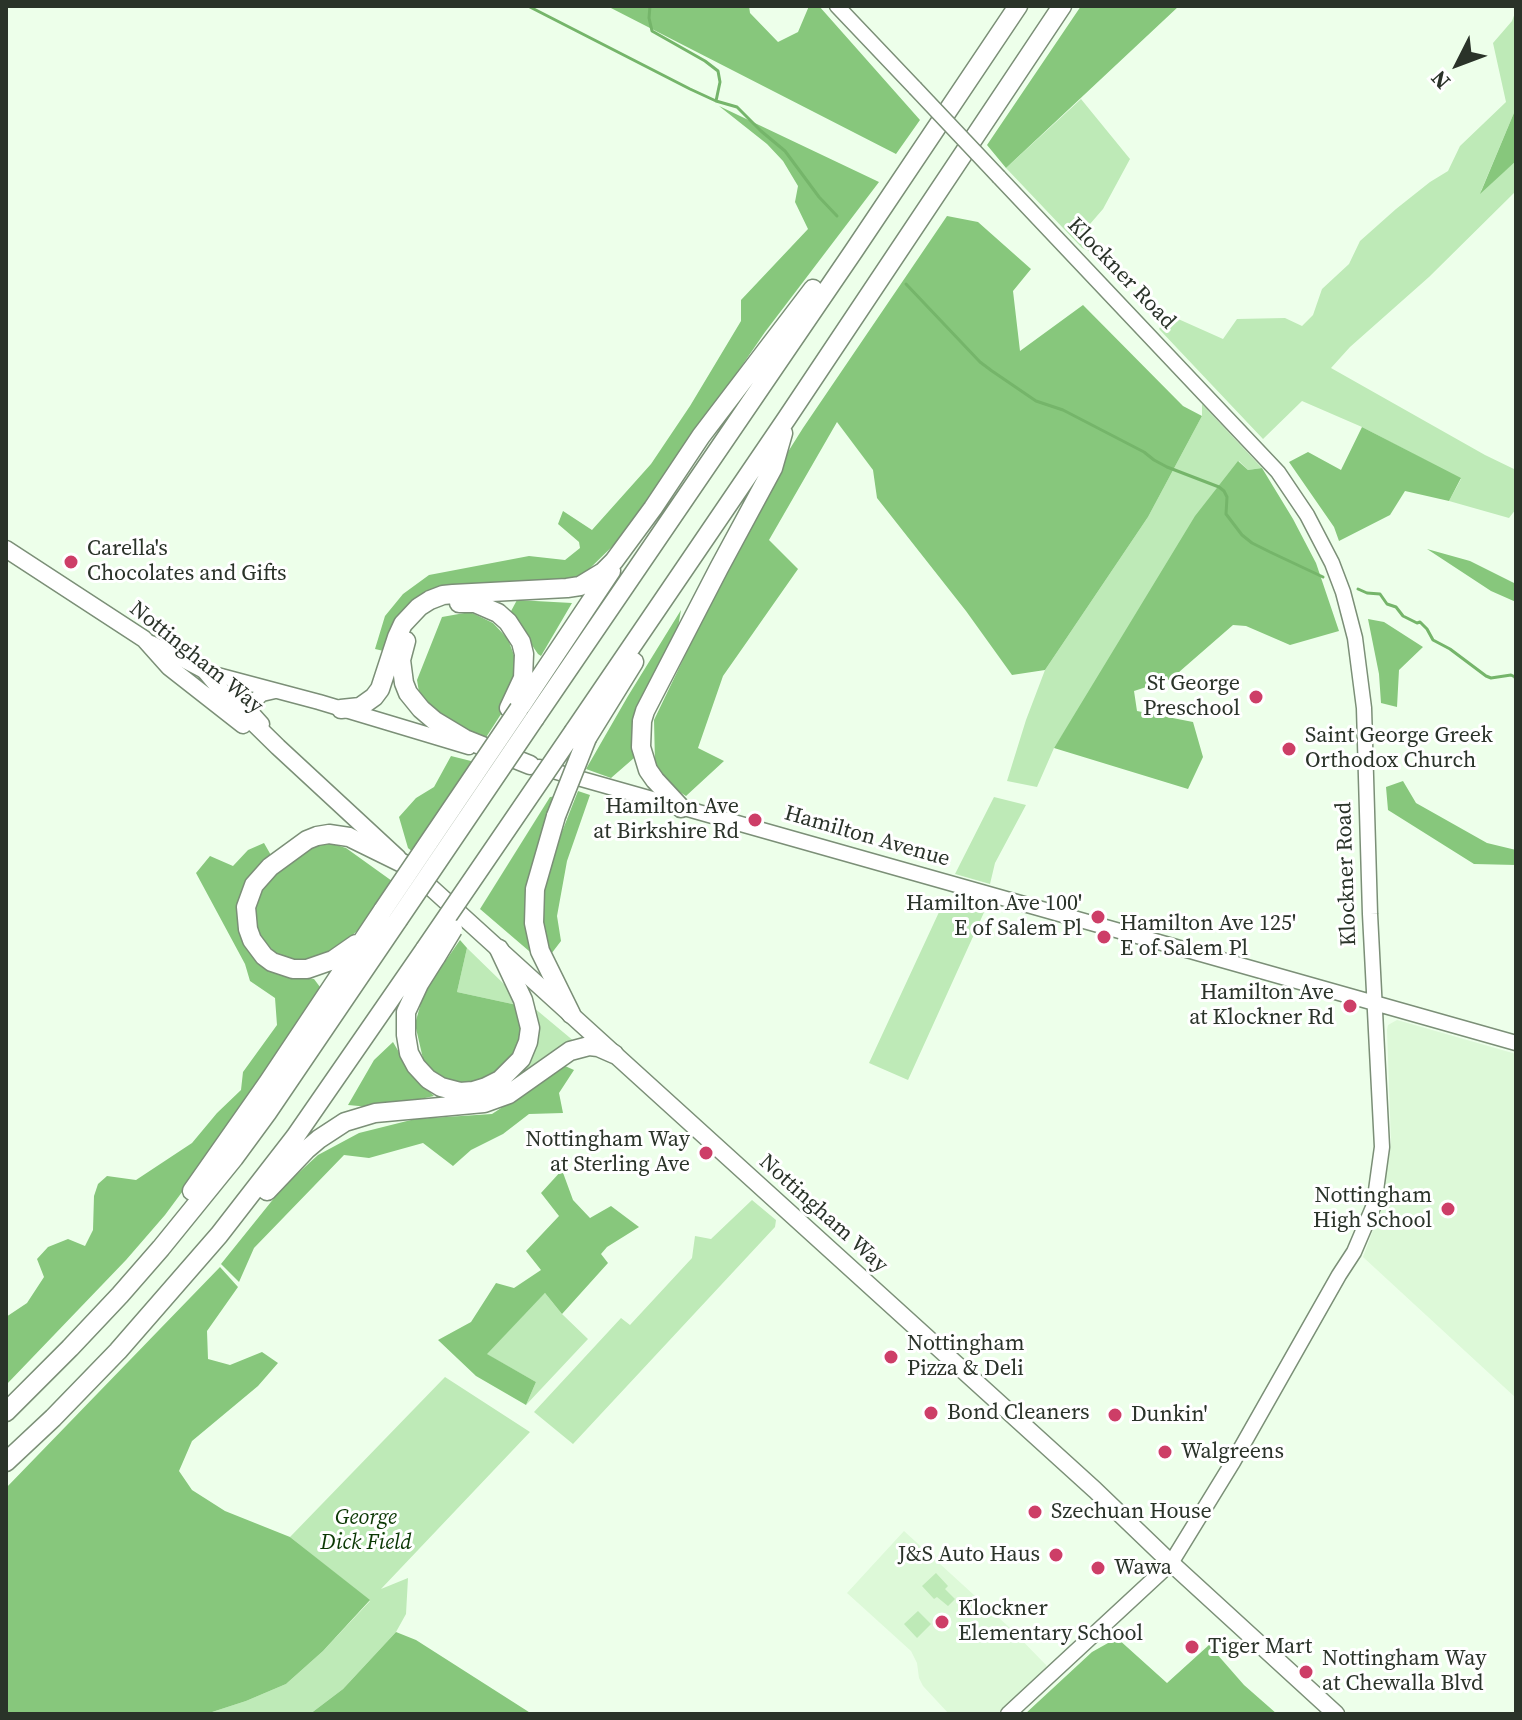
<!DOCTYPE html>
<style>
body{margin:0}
#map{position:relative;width:1522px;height:1720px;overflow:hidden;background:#edffea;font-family:"Source Serif 4",serif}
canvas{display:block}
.frame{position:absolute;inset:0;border:8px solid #2a3329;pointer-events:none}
.north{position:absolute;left:1418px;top:24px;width:80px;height:80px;-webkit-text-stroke:6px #fff;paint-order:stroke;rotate:228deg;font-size:22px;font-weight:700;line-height:32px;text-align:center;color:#2a3329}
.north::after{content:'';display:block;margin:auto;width:28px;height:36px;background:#2a3329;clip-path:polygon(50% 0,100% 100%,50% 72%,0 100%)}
</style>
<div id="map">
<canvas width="1522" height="1720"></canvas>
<div class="frame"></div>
<div class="north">N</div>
</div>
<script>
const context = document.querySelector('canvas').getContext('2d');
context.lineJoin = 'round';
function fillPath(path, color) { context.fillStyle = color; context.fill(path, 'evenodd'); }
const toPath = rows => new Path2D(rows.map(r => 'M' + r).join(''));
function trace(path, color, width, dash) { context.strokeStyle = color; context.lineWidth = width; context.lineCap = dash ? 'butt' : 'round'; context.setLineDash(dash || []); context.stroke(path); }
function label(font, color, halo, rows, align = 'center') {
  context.font = font + ' "Source Serif 4",serif'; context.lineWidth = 6; context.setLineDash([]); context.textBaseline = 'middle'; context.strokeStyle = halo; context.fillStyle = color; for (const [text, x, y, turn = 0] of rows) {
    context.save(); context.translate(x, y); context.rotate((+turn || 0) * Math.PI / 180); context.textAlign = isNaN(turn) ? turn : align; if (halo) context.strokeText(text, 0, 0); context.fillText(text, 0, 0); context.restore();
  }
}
fillPath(toPath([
 [1397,1020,1516,1054,1516,1398,1363,1257,1378,1217,1389,1158,1391,1142,1387,1030,1388,1025],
 [904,1531,1010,1628,1046,1665,1047,1668,1003,1714,949,1714,923,1686,919,1678,917,1663,911,1651,847,1593]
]), '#ddf9d8');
fillPath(toPath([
 [1516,10,1516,108,1481,191,1516,161,1516,191,1429,277,1350,347,1331,368,1485,455,1516,470,1516,509,1509,518,1449,501,1461,479,1362,427,1302,401,1263,439,1159,329,1167,314,1223,339,1237,319,1285,318,1302,326,1313,315,1322,289,1349,264,1360,241,1396,209,1430,182,1448,171,1460,146,1506,102,1493,43,1512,21],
 [1081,99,1130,159,1103,209,1090,224,1092,242,1089,251,1082,248,1006,168],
 [1202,404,1262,468,1248,470,1239,461,1054,748,1037,787,1007,781,1026,720,1045,670,1148,517,1202,416],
 [994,797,1026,805,995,863,990,884,955,874],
 [946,897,986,908,908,1080,869,1063],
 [467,948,505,985,517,1005,457,992],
 [533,1007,575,1042,516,1084,524,1070,538,1038],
 [752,1200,776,1220,775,1227,573,1444,534,1412,621,1318,630,1325,692,1258,695,1236,711,1239],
 [545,1293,562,1314,588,1339,526,1405,536,1382,486,1354],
 [445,1377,530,1432,381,1589,408,1578,406,1614,396,1632,343,1689,310,1714,206,1714,246,1701,286,1684,323,1651,370,1601,290,1537],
 [936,1573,948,1586,945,1589,955,1599,948,1606,937,1597,934,1599,922,1586],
 [918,1611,931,1624,917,1638,904,1624]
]), '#beeab7');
fillPath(toPath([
 [607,6,749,6,750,13,778,42,798,32,809,6,819,6,920,120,896,154],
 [1081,6,1179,6,1006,168,987,145],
 [719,106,879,182,765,332,629,530,581,577,433,594,388,652,375,649,385,616,403,594,429,575,529,556,565,560,580,548,579,542,558,524,563,511,592,530,651,464,690,406,741,321,741,300,808,229,795,202,798,186,783,161,767,144],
 [1516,108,1516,161,1480,194],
 [947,216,978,222,1031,269,1013,291,1020,351,1083,305,1183,406,1202,416,1148,517,1045,670,1012,675,966,611,877,498,873,470,837,422,769,540,798,569,723,676,698,748,724,761,686,796,664,782,655,763,654,720,706,612,752,509,803,428],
 [1362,427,1461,478,1449,501,1405,491,1390,515,1339,541,1334,527,1289,462,1308,452,1341,470],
 [1238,461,1248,470,1262,468,1293,519,1316,563,1339,631,1290,645,1246,626,1233,625,1171,679,1134,691,1137,711,1193,722,1203,757,1188,789,1054,748,1195,516],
 [1427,549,1470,561,1516,584,1516,602,1491,591],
 [517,600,572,603,541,656,538,654,510,613],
 [681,610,677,633,639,718,634,758,611,778,586,769,628,696],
 [470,612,493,623,508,639,519,669,505,708,483,742,446,719,420,698,417,680,442,617],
 [1368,619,1384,622,1423,647,1399,670,1397,707,1381,703,1379,674],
 [451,756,475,762,415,854,408,848,399,817,416,798,434,787],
 [1403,781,1416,803,1487,843,1516,850,1516,865,1474,864,1388,810,1386,787],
 [578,791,590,795,567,861,557,916,561,941,548,958,539,917,549,865],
 [559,796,537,859,536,957,480,909,550,797],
 [323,841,346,848,392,881,363,926,331,953,314,959,283,959,259,938,250,912,268,879,294,858],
 [264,843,272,857,240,913,278,973,314,979,320,987,251,1099,165,1215,126,1260,6,1385,6,1317,27,1303,44,1277,37,1259,48,1247,68,1239,85,1246,93,1230,94,1196,98,1184,107,1176,136,1180,192,1143,217,1113,241,1090,243,1072,277,1025,275,998,250,981,245,964,196,873,210,856,233,866,248,850],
 [460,940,467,948,457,992,517,1005,525,1034,510,1062,487,1081,450,1085,424,1063,415,1024,424,992],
 [393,1042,411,1073,434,1096,380,1108,348,1105,374,1060],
 [565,1066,574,1070,559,1093,563,1113,529,1114,503,1134,471,1150,453,1166,423,1143,369,1158,344,1155,254,1248,239,1282,221,1264,283,1187,318,1155,359,1133,415,1119,492,1114],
 [562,1170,573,1200,590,1218,611,1206,639,1227,607,1247,601,1254,608,1263,562,1314,545,1293,487,1354,536,1382,526,1405,476,1376,438,1340,471,1322,496,1283,514,1288,541,1270,526,1251,559,1216,541,1193],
 [220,1267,238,1287,207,1331,208,1359,230,1365,262,1352,278,1363,258,1386,192,1441,179,1471,192,1490,225,1511,290,1537,370,1600,323,1651,286,1684,246,1701,206,1714,6,1714,6,1488],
 [396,1632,416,1640,532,1714,310,1714,343,1689],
 [1117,1638,1167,1683,1209,1645,1244,1685,1277,1714,1025,1714,1092,1652]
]), '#87c77c');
trace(toPath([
 [528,6,690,89,716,101,737,107,761,131,785,151,819,197,837,216],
 [650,6,649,18,652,31,705,61,718,71,720,82,716,101],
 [906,284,980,362,992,371,1036,401,1063,410,1144,452,1154,460,1167,467,1219,487,1224,491,1227,497,1226,514,1242,535,1252,543,1270,552,1323,577],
 [1358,589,1367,593,1380,594,1387,604,1396,607,1403,616,1417,623,1420,622,1427,629,1433,640,1450,649,1486,676,1491,678,1511,675,1515,677,1516,682]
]), '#75b56a', 3);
const secondary = toPath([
 [837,6,915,88],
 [999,177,1278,472,1307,515,1332,563,1343,592,1355,638,1364,708,1370,914,1382,1147,1374,1205,1354,1252,1339,1275,1233,1462,1171,1563,1008,1714],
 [151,643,206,672,319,702,469,747],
 [262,724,253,714,251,707,253,702,262,694,275,691],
 [539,767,1516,1043]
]);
const primary = toPath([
 [6,549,144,639,169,667,243,725],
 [206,672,226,696,278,747,398,858],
 [416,874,1095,1490,1171,1563,1336,1714]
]);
const highway = toPath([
 [459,603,475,603,498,613,508,622,521,642,524,654,523,678,509,708],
 [406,641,401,660,404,683,408,693,421,709,435,721,465,739,530,765],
 [521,706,611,571],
 [341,709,360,707,374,697,380,689,397,637,403,624,419,607,430,600,443,595,453,594,567,588,580,586,603,572,614,561,653,508,701,436,813,289],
 [535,718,853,252,1018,6],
 [574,731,787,418,1062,6],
 [587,738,634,662],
 [681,808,655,780,648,770,641,747,642,721,645,711,719,568,773,468,783,433],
 [556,816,535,889,534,923,540,951,571,1014],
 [356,944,333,960,307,969,293,969,272,962,264,956,252,940,248,929,246,907,254,885,270,867,307,840,317,836,329,834,349,837,404,864],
 [436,957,419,984,406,1012,406,1035,409,1053,416,1066,428,1079,441,1087,460,1092,473,1091,486,1087,500,1080,521,1059,528,1042,530,1028,523,1000,499,949],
 [192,1191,267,1084,383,910],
 [267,1191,306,1150,319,1139,345,1122,375,1113,484,1103,509,1094,570,1051,589,1046,598,1047,614,1054],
 [6,1412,70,1348,120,1295,161,1248,234,1158,267,1113,398,920],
 [6,1462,53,1418,118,1351,219,1235,295,1137,425,949]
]);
trace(secondary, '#7b8f77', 17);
trace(primary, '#7b8f77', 19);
trace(highway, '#7b8f77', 21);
trace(secondary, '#fff', 14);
trace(primary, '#fff', 16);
trace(highway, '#fff', 18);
const secondaryBridge = toPath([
 [915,88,999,177]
]);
const highwayBridge = toPath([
 [556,816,587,738],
 [383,910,519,709],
 [398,920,535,718],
 [425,949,574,731],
 [436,957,453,929]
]);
trace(secondaryBridge, '#7b8f77', 17, []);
trace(highwayBridge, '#7b8f77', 21, []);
trace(secondaryBridge, '#fff', 14);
trace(highwayBridge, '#fff', 18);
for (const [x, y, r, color] of [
 [71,562,8,"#cd3e67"],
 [1256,697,8,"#cd3e67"],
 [1289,749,8,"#cd3e67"],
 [755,820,8,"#cd3e67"],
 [1098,917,8,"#cd3e67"],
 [1104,937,8,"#cd3e67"],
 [1350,1006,8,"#cd3e67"],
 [706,1153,8,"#cd3e67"],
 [1448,1209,8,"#cd3e67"],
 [891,1357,8,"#cd3e67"],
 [931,1413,8,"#cd3e67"],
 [1115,1415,8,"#cd3e67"],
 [1165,1452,8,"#cd3e67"],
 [1035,1512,8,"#cd3e67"],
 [1056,1555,8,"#cd3e67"],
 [1098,1568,8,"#cd3e67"],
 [942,1622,8,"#cd3e67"],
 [1192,1647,8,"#cd3e67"],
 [1306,1672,8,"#cd3e67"]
]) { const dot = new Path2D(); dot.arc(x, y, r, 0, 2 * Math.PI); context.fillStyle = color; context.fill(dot); trace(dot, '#fff', 3); }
label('22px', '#2a3329', '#fff', [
 ["Klockner Road",1121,274,46],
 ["Nottingham Way",196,658,39],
 ["Hamilton Avenue",867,837,16],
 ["Klockner Road",1347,874,-92],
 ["Nottingham Way",823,1214,42]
]);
label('22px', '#2a3329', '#fff', [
 ["Carella's",87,549],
 ["Chocolates and Gifts",87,574],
 ["St George",1240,684,"right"],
 ["Preschool",1240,709,"right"],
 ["Saint George Greek",1305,736],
 ["Orthodox Church",1305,761],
 ["Hamilton Ave",739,807,"right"],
 ["at Birkshire Rd",739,832,"right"],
 ["Hamilton Ave 100'",1082,904,"right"],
 ["E of Salem Pl",1082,929,"right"],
 ["Hamilton Ave 125'",1120,924],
 ["E of Salem Pl",1120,949],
 ["Hamilton Ave",1334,993,"right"],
 ["at Klockner Rd",1334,1018,"right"],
 ["Nottingham Way",690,1140,"right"],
 ["at Sterling Ave",690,1165,"right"],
 ["Nottingham",1432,1196,"right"],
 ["High School",1432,1221,"right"],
 ["Nottingham",907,1344],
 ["Pizza & Deli",907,1369],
 ["Bond Cleaners",947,1413],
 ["Dunkin'",1131,1415],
 ["Walgreens",1181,1452],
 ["Szechuan House",1051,1512],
 ["J&S Auto Haus",1040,1555,"right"],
 ["Wawa",1114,1568],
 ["Klockner",958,1609],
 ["Elementary School",958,1634],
 ["Tiger Mart",1208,1647],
 ["Nottingham Way",1322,1659],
 ["at Chewalla Blvd",1322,1684]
], 'left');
label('italic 22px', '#0b3804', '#fff', [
 ["George",366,1518],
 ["Dick Field",366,1543]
]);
</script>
